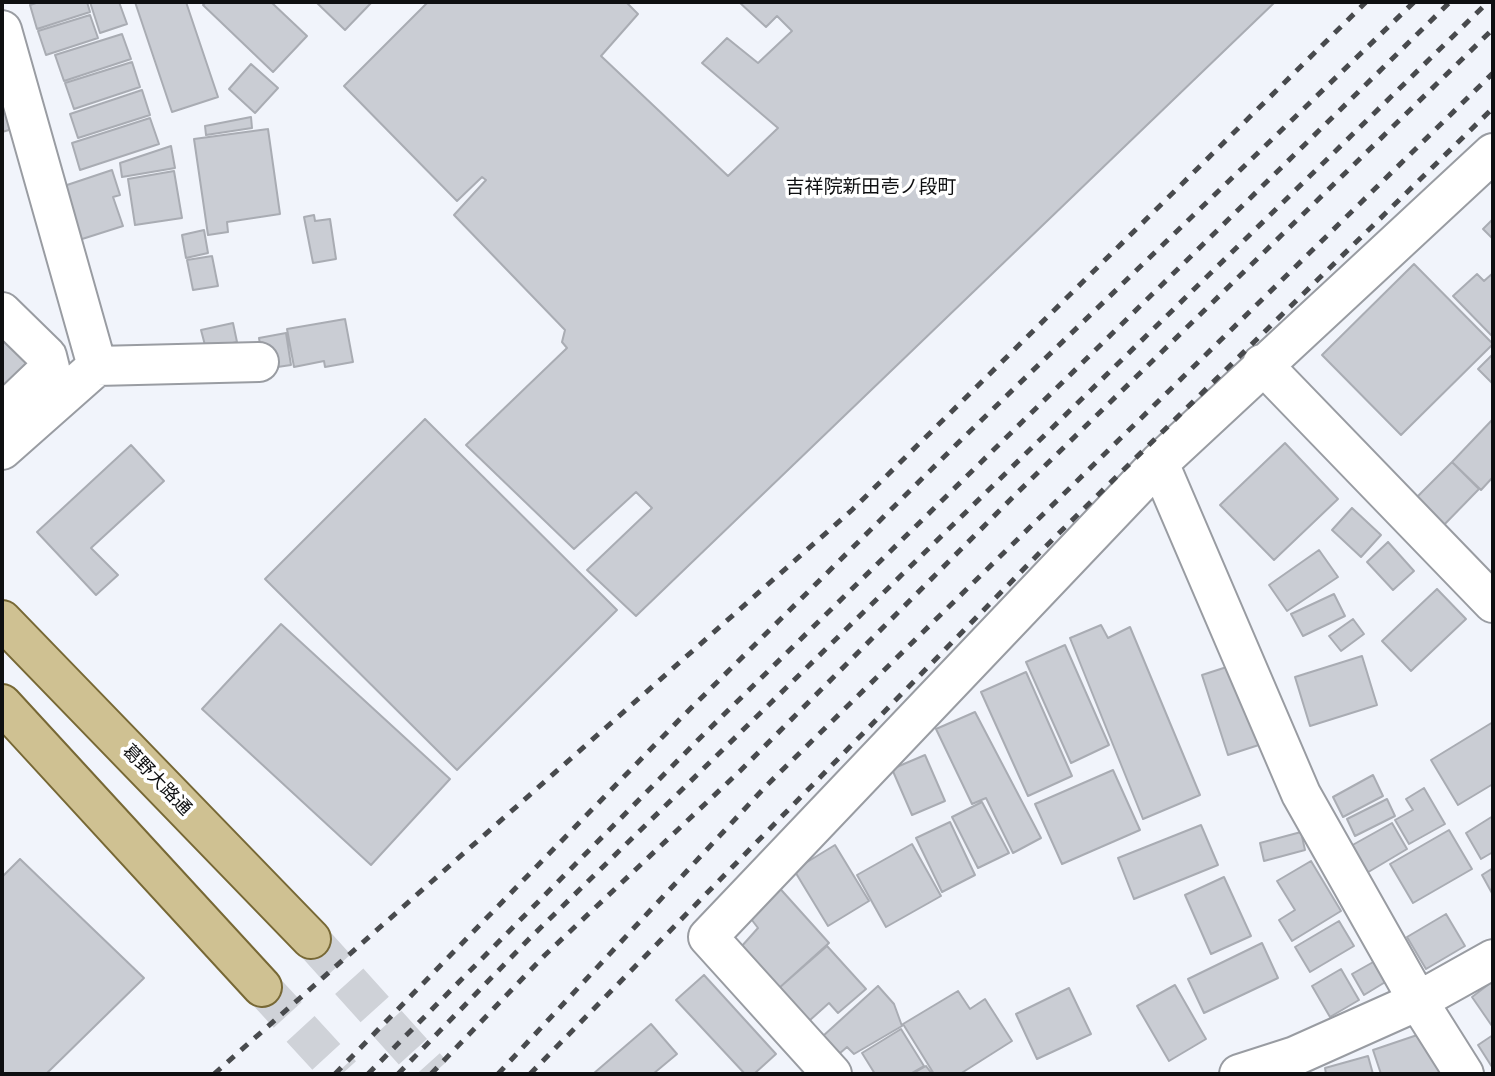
<!DOCTYPE html>
<meta charset="utf-8">
<style>
body{margin:0}
#map{position:relative;width:1495px;height:1076px;overflow:hidden;background:#f1f4fb;font-family:Inter,sans-serif}
canvas{display:block}
.frame{position:absolute;inset:0;border:4px solid #0e0f11;pointer-events:none}
</style>
<div id="map">
<canvas width="1495" height="1076"></canvas>
<div class="frame"></div>
</div>
<script>
const context = document.querySelector('canvas').getContext('2d');
context.lineJoin = 'round';
function fillPath(path, color) { context.fillStyle = color; context.fill(path, 'evenodd'); }
const toPath = rows => new Path2D(rows.map(r => 'M' + r).join(''));
function trace(path, color, width, dash) { context.strokeStyle = color; context.lineWidth = width; context.lineCap = dash ? 'butt' : 'round'; context.setLineDash(dash || []); context.stroke(path); }
function label(font, color, halo, rows, align = 'center') {
  context.font = font + ' Inter,"Noto Sans JP",sans-serif'; context.lineWidth = 7; context.setLineDash([]); context.textBaseline = 'middle'; context.strokeStyle = halo; context.fillStyle = color; for (const [text, x, y, turn = 0] of rows) {
    context.save(); context.translate(x, y); context.rotate((+turn || 0) * Math.PI / 180); context.textAlign = isNaN(turn) ? turn : align; if (halo) context.strokeText(text, 0, 0); context.fillText(text, 0, 0); context.restore();
  }
}
const building = toPath([
 [39,2,87,2,90,12,37,29,30,5,39,2],
 [90,2,119,2,127,24,100,33,90,2],
 [135,2,186,2,218,97,172,112,135,2],
 [206,2,271,2,307,36,273,72,203,5,206,2],
 [316,2,372,2,345,30,316,2],
 [428,2,626,2,638,14,601,56,728,176,778,128,702,63,727,38,758,63,792,31,777,16,766,27,739,2,1275,2,636,616,587,570,652,508,636,492,574,549,466,445,567,348,562,342,565,330,454,215,486,180,482,177,457,201,344,86,428,2],
 [90,15,98,38,46,55,38,31,90,15],
 [122,34,131,59,64,81,55,55,122,34],
 [132,62,140,87,74,109,65,83,132,62],
 [251,64,278,88,255,113,229,89,251,64],
 [142,90,150,115,78,138,70,114,142,90],
 [2,94,16,128,2,132,2,94],
 [251,117,252,128,206,135,205,126,251,117],
 [150,118,159,144,80,170,72,143,150,118],
 [268,129,280,214,227,222,228,232,208,235,194,139,268,129],
 [171,146,175,168,122,177,120,163,171,146],
 [112,170,120,195,113,197,123,226,79,240,61,187,112,170],
 [174,171,182,218,135,225,128,179,174,171],
 [314,215,315,221,330,219,336,259,313,263,304,217,314,215],
 [1493,219,1493,239,1483,229,1493,219],
 [204,230,208,253,186,258,182,235,204,230],
 [212,256,218,286,193,290,187,260,212,256],
 [1414,264,1493,344,1401,435,1322,355,1414,264],
 [1493,273,1493,337,1453,296,1477,274,1484,281,1493,273],
 [345,319,353,362,325,367,324,361,294,367,287,329,345,319],
 [233,323,237,342,206,349,201,330,233,323],
 [2,332,34,365,2,394,2,332],
 [286,333,291,365,264,369,259,338,286,333],
 [1493,354,1493,384,1478,369,1493,354],
 [425,419,617,610,457,770,265,579,425,419],
 [1493,419,1493,477,1481,490,1452,462,1493,419],
 [1285,443,1338,499,1274,560,1220,505,1285,443],
 [131,445,164,481,91,548,118,575,96,595,37,532,131,445],
 [1452,462,1479,489,1439,530,1411,503,1452,462],
 [1352,508,1381,535,1361,557,1332,530,1352,508],
 [1388,542,1414,571,1393,590,1367,562,1388,542],
 [1319,550,1338,577,1287,611,1269,585,1319,550],
 [1437,589,1466,619,1411,671,1382,641,1437,589],
 [1334,594,1345,616,1303,636,1291,614,1334,594],
 [1353,619,1364,634,1341,651,1329,636,1353,619],
 [281,624,450,779,371,865,202,709,281,624],
 [1101,625,1108,638,1130,627,1200,795,1143,819,1070,638,1101,625],
 [1065,645,1109,745,1071,763,1026,662,1065,645],
 [1362,656,1377,705,1310,726,1295,677,1362,656],
 [1239,663,1265,743,1228,755,1202,675,1239,663],
 [1026,672,1072,776,1028,796,981,692,1026,672],
 [975,712,1041,838,1013,853,986,798,972,804,936,729,975,712],
 [1493,722,1493,784,1458,805,1431,760,1493,722],
 [925,755,945,801,912,815,892,769,925,755],
 [1113,770,1140,830,1062,864,1035,804,1113,770],
 [1373,775,1383,796,1343,817,1333,797,1373,775],
 [1424,788,1445,824,1409,844,1395,820,1413,810,1406,799,1424,788],
 [1387,799,1395,816,1355,836,1347,819,1387,799],
 [982,802,1009,853,978,868,952,817,982,802],
 [1493,816,1493,852,1481,859,1466,833,1493,816],
 [950,822,975,875,942,892,916,838,950,822],
 [1392,823,1407,849,1365,874,1349,847,1392,823],
 [1201,825,1218,865,1134,899,1118,858,1201,825],
 [1449,830,1472,869,1413,903,1390,864,1449,830],
 [1301,832,1305,850,1264,861,1260,843,1301,832],
 [912,844,941,896,886,927,857,875,912,844],
 [835,845,869,901,828,926,794,870,835,845],
 [20,859,144,978,46,1074,2,1074,2,877,20,859],
 [1311,861,1341,911,1292,941,1279,920,1295,910,1277,881,1311,861],
 [1493,868,1493,895,1482,875,1493,868],
 [1224,877,1251,936,1211,954,1185,895,1224,877],
 [775,883,829,943,778,989,741,947,758,928,745,911,775,883],
 [1446,914,1465,946,1426,969,1407,937,1446,914],
 [1339,921,1354,946,1310,972,1295,947,1339,921],
 [1262,943,1278,978,1204,1013,1188,979,1262,943],
 [827,946,866,989,838,1013,829,1003,809,1021,779,988,827,946],
 [1375,961,1387,981,1364,995,1352,974,1375,961],
 [1341,969,1359,1000,1330,1017,1312,986,1341,969],
 [704,975,776,1054,754,1074,745,1074,676,1000,704,975],
 [1493,981,1493,1025,1492,1026,1472,997,1493,981],
 [1175,985,1206,1039,1169,1061,1137,1006,1175,985],
 [878,986,894,1004,902,1026,854,1054,847,1047,839,1054,823,1036,878,986],
 [1069,988,1091,1034,1037,1059,1016,1014,1069,988],
 [958,991,970,1009,985,999,1012,1041,960,1074,934,1074,903,1024,958,991],
 [651,1024,677,1054,653,1074,593,1074,651,1024],
 [901,1029,924,1066,910,1074,875,1074,862,1053,901,1029],
 [1429,1031,1444,1074,1381,1074,1373,1050,1429,1031],
 [1493,1035,1493,1066,1492,1067,1478,1045,1493,1035],
 [1368,1056,1373,1074,1326,1074,1325,1068,1368,1056],
 [926,1066,932,1074,912,1074,926,1066]
]);
fillPath(building, '#cacdd4');
trace(building, '#a9acb3', 2);
trace(toPath([
 [311,939,433,1074],
 [262,987,342,1074]
]), '#cfd2d8', 38, [38, 19]);
const minor = toPath([
 [2,30,97,366],
 [2,312,47,356,50,368,2,414],
 [1262,364,1493,603],
 [2,450,97,366,259,362],
 [1159,463,1301,794,1418,1001,1464,1074],
 [832,1074,708,937,1159,463,1493,153],
 [1239,1074,1295,1056,1418,1001,1493,959]
]);
const major = toPath([
 [2,620,311,939],
 [2,704,262,987]
]);
trace(minor, '#999ca2', 42);
trace(major, '#776835', 42);
trace(minor, '#fff', 38);
trace(major, '#cfc192', 38);
trace(toPath([
 [214,1074,852,510,1366,2],
 [335,1074,679,720,964,437,1414,2],
 [368,1074,701,737,1450,2],
 [398,1074,528,940,1488,2],
 [431,1074,545,955,740,771,1017,493,1493,29],
 [498,1074,766,786,1493,73],
 [530,1074,1057,535,1493,108]
]), '#484a4d', 5, [9, 9]);
label('18px', '#0e0f11', '#fff', [
 ["葛野大路通",157,780,46]
]);
label('19px', '#0e0f11', '#fff', [
 ["吉祥院新田壱ノ段町",871,187]
]);
</script>
